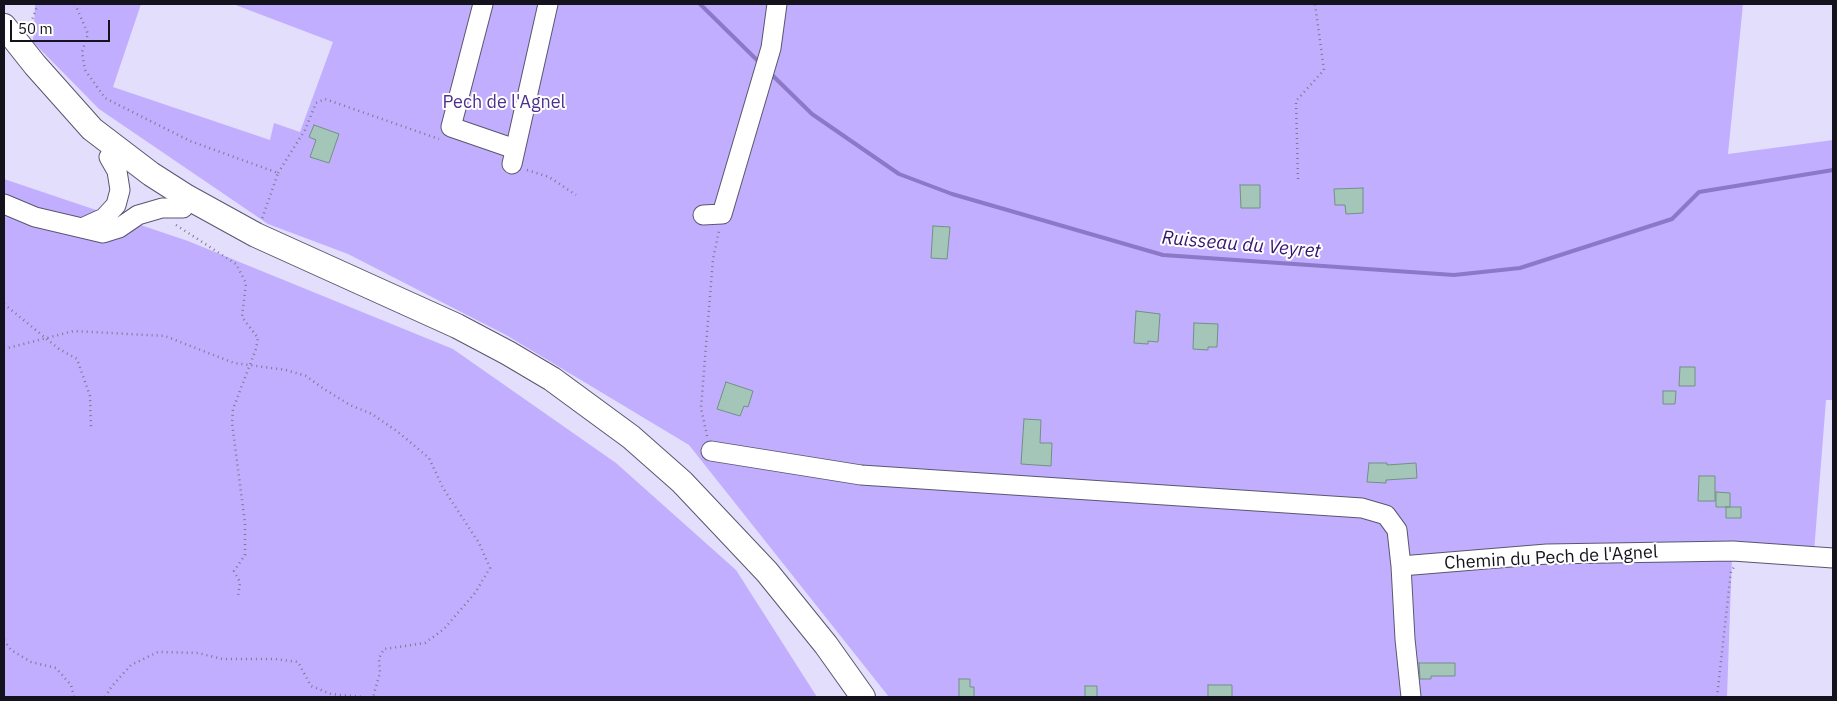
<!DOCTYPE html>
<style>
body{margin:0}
#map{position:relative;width:1837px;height:701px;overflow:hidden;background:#e4defd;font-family:"IBM Plex Sans",sans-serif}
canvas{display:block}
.frame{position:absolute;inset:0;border:5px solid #14121c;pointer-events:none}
.scale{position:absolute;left:10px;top:20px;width:100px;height:22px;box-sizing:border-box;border:2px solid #14121c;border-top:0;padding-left:6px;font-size:15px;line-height:18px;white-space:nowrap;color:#14121c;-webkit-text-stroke:4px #fff;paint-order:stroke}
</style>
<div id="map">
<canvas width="1837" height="701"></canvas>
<div class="frame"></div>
<div class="scale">50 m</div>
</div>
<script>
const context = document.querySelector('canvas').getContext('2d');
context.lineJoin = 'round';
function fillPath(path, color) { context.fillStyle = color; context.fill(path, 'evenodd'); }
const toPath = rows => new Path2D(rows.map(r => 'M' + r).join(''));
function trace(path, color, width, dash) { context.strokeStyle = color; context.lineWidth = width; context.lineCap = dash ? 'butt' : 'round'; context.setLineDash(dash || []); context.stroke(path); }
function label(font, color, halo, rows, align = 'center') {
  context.font = font + ' "IBM Plex Sans",sans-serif'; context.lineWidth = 4; context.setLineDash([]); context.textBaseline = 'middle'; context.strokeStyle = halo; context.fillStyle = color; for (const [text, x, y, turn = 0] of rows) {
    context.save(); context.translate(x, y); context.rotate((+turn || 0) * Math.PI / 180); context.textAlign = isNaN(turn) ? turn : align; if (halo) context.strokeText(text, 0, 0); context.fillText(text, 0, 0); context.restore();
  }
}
fillPath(toPath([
 [35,4,141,4,113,87,270,140,274,123,300,132,333,42,233,4,1743,4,1728,154,1833,140,1833,400,1826,400,1814,552,1732,555,1727,697,889,697,689,445,506,335,348,254,268,224,99,109,33,42],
 [4,179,188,241,453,349,616,463,736,570,817,697,4,697]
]), '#c1aefe');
trace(toPath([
 [700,4,761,64],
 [769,72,812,114,899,174,952,194,1163,255,1454,275,1520,268,1672,219,1699,192,1833,170]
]), '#8c78c6', 4);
const building = toPath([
 [314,125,339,134,329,163,310,157,316,140,309,137,314,125],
 [1240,185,1260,185,1260,208,1241,208,1240,185],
 [1363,188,1363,213,1346,214,1345,205,1335,205,1334,189,1363,188],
 [933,226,950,227,947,259,931,258,933,226],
 [1136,311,1160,314,1158,342,1148,341,1148,344,1134,343,1136,311],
 [1194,323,1218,324,1217,347,1208,347,1208,350,1193,349,1194,323],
 [1680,367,1695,367,1695,386,1679,386,1680,367],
 [726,382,753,391,748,407,744,406,740,416,717,409,726,382],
 [1663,391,1676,391,1675,404,1663,404,1663,391],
 [1024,419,1041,420,1040,443,1052,443,1051,466,1021,464,1024,419],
 [1369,463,1387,463,1387,465,1416,463,1417,478,1386,480,1386,483,1367,482,1369,463],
 [1699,476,1715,476,1715,501,1698,501,1699,476],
 [1716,492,1730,493,1730,507,1716,507,1716,492],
 [1726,507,1741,507,1741,518,1726,518,1726,507],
 [1419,663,1455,663,1455,676,1431,676,1431,679,1420,679,1419,663],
 [959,679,970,679,970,687,974,687,974,697,959,697,959,679],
 [1208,685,1232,685,1232,697,1208,697,1208,685],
 [1085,686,1097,686,1097,697,1085,697,1085,686]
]);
fillPath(building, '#a4c6b8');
trace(building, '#719184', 1);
const minor = toPath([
 [483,4,451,127,515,149],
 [512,164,548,4],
 [4,204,35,217,103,233,119,228,138,215,162,208,183,208],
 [703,215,722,214,771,48,777,4],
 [82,228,104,218,116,205,120,190,117,171,109,157],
 [711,451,861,475,1362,508,1386,515,1397,530,1401,566],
 [1411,697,1405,639,1401,566,1547,554,1733,551,1833,558]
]);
const major = toPath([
 [4,26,35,65,92,129,151,174,187,197,256,235,457,326,508,353,552,379,631,437,682,482,767,572,826,645,863,697]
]);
trace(minor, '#5b566f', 21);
trace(major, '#5b566f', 26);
trace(toPath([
 [75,4,88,34,82,52,85,70,105,98,190,141,278,173,262,219],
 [29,28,38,4],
 [527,170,549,177,576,195],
 [278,173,305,130,316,103,325,99,439,139],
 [1298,179,1296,101,1324,70,1315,4],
 [176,225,236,264,246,283,242,317,258,338,256,349,233,409,232,423,245,523,245,555,234,571,240,582,238,597],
 [4,304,59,349,77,359,90,396,91,428],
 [4,349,74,331,165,336,234,363,286,370,306,376,324,389,350,405,372,414,398,432,429,458,443,488,479,543,490,568,475,593,444,629,425,643,384,649,379,658,380,673,373,697],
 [707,436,701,408,713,259,719,231],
 [4,640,11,650,31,662,56,668,71,685,74,697],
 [105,697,112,686,131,665,158,652,198,653,222,659,275,659,298,662,311,686,331,694,363,697],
 [1717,697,1731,571,1735,566]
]), '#7d798d', 2.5, [1, 4]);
trace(minor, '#fff', 19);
trace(major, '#fff', 24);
label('18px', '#4f308d', '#fff', [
 ["Pech de l'Agnel",504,103]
]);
label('18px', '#14121c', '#fff', [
 ["Chemin du Pech de l'Agnel",1551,558,-3]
]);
label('italic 19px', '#391371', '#fff', [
 ["Ruisseau du Veyret",1241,245,5]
]);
</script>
